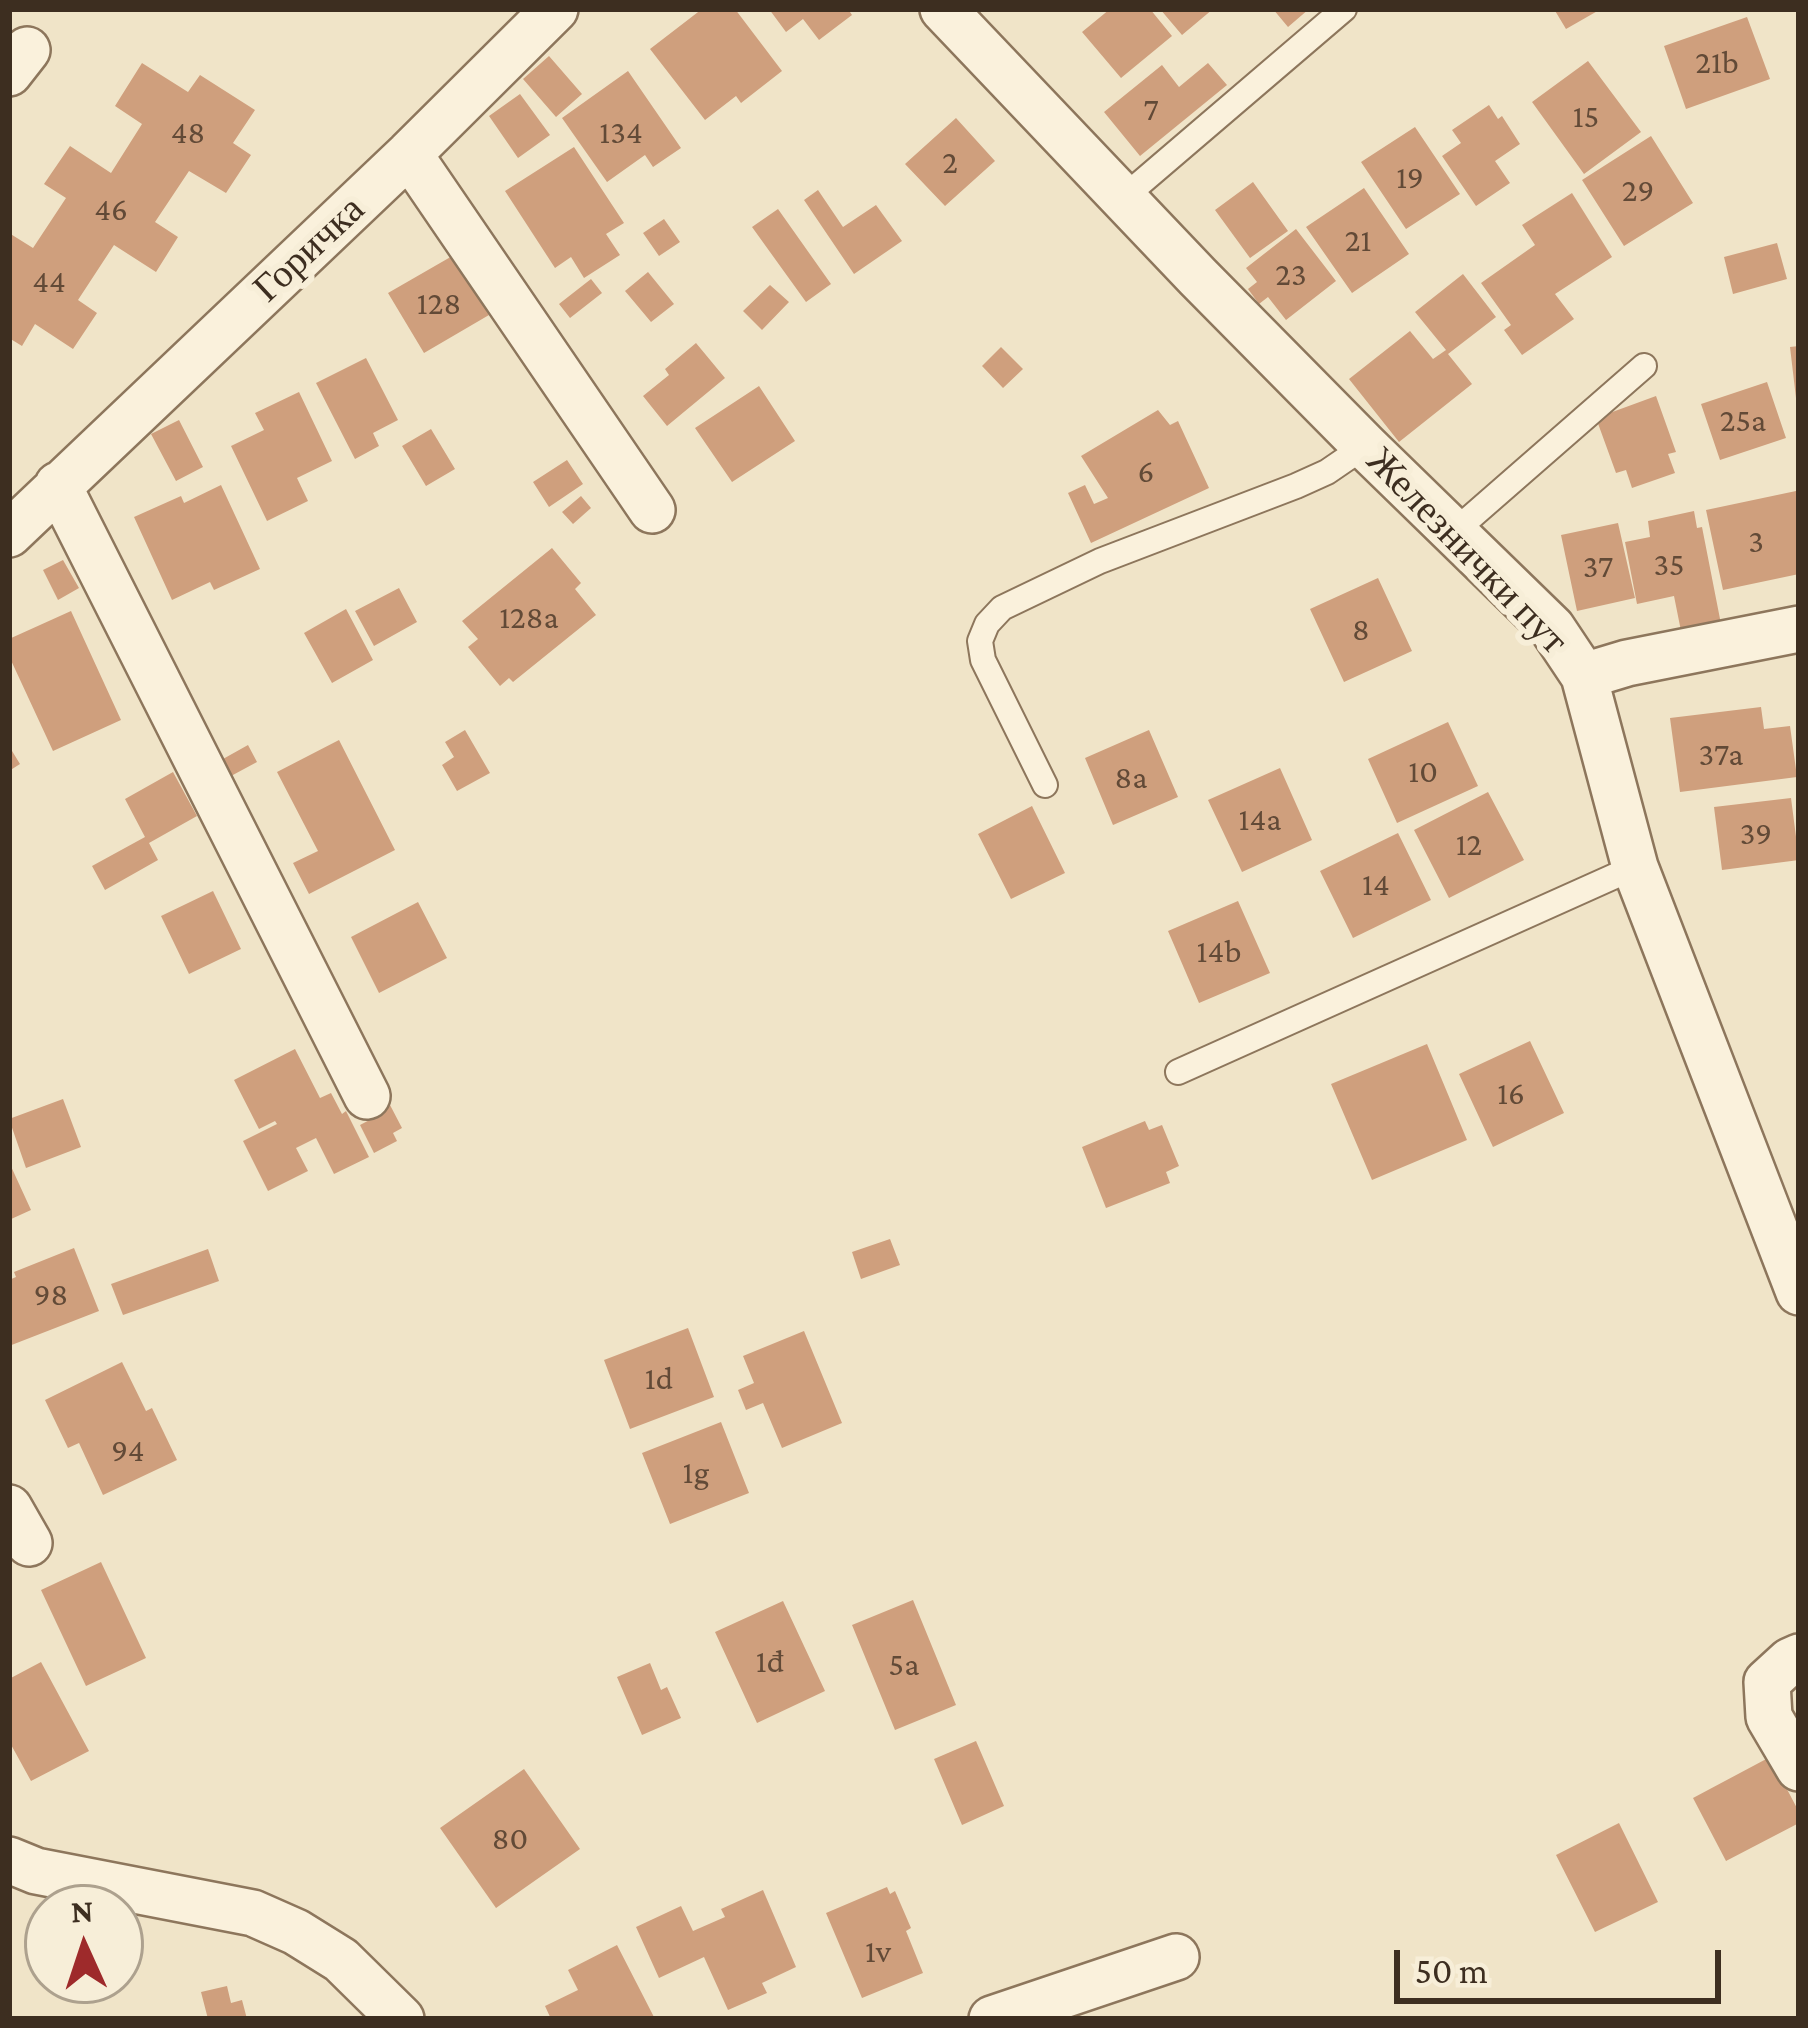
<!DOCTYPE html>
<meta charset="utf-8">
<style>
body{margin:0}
#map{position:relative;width:1808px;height:2028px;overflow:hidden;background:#f0e4c8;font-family:"Crimson Pro",serif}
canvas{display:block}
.frame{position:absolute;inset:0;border:12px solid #3d2e20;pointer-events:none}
.north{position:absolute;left:24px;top:1884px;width:120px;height:120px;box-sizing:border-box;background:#f7eed8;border:3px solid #ada18e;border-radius:50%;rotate:357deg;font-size:33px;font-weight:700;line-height:48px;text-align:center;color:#3d2e20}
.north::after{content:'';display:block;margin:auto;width:42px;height:54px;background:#9e2a2b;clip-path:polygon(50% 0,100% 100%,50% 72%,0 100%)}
.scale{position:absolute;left:1394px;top:1950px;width:327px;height:54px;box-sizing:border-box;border:6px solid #3d2e20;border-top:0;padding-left:15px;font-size:36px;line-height:42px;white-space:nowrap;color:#3d2e20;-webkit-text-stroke:9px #f7eed8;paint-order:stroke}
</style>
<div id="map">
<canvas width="1808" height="2028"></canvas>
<div class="frame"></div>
<div class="north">N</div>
<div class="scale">50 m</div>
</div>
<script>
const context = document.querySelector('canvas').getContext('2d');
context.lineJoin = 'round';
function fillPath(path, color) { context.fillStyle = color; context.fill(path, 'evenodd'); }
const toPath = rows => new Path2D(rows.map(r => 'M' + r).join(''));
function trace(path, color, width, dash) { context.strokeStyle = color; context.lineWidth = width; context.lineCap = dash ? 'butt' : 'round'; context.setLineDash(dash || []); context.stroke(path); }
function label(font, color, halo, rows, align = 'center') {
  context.font = font + ' "Crimson Pro",serif'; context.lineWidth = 12; context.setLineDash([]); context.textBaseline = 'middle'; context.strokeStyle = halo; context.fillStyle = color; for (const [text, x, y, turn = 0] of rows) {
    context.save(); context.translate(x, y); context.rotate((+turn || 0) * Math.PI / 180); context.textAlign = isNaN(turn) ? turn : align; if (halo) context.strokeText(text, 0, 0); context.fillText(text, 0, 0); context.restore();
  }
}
fillPath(toPath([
 [702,9,735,9,782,71,741,103,736,96,705,120,650,49],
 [769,9,848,9,852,15,819,40,803,19,786,32],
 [1110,9,1150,9,1172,36,1121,78,1082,32],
 [1160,9,1213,9,1182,35],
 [1273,9,1309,9,1288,27],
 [1554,9,1601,9,1566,29],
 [1747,17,1770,79,1686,109,1664,46],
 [549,56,582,94,556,117,523,79],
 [1588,61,1641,132,1584,174,1532,102],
 [142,63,188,92,200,75,255,110,233,143,251,155,226,193,189,171,155,222,178,237,156,272,114,245,78,300,97,313,73,349,35,324,22,346,9,338,9,233,33,248,66,198,44,184,70,146,111,173,142,124,115,106],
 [1208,63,1227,85,1140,156,1104,112,1162,65,1179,87],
 [628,71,681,148,653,167,645,155,607,182,562,118],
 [520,94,550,135,518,158,489,116],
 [1489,105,1498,119,1502,116,1520,144,1495,161,1510,183,1476,206,1442,156,1461,143,1452,130],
 [956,118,995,161,945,206,905,164],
 [1415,127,1460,194,1406,229,1361,162],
 [1651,136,1693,203,1624,246,1582,180],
 [574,147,624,223,606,234,620,255,584,278,571,257,555,268,505,191],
 [1253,182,1288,231,1250,258,1215,210],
 [1364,188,1409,254,1352,293,1306,227],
 [818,190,843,227,876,205,902,241,854,274,804,200],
 [1572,193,1612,257,1555,294,1574,319,1522,355,1504,330,1511,325,1481,283,1535,245,1522,225],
 [778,209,831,284,806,302,752,227],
 [664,219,680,242,659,256,643,233],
 [1296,229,1336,281,1286,320,1268,297,1259,304,1248,289,1257,282,1246,268],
 [1777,243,1787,279,1733,294,1724,257],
 [454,255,489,315,424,353,388,293],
 [648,272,674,304,651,322,625,291],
 [1463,274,1496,317,1448,354,1472,384,1399,442,1349,379,1410,331,1433,359,1446,350,1415,312],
 [591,279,602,293,570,318,559,304],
 [770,285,789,302,762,330,743,311],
 [696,343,725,378,667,426,643,396,669,375,665,369],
 [1799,346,1799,398,1796,398,1790,347],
 [1001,347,1023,369,1003,388,982,366],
 [366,358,398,420,373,433,379,446,355,459,316,383],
 [1767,382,1786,438,1720,460,1701,404],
 [759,386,795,441,732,482,695,428],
 [299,392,332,461,297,478,308,501,267,521,231,446,264,430,255,413],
 [1656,396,1676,452,1668,454,1675,473,1632,488,1626,470,1616,473,1596,418],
 [1158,410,1170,425,1178,421,1209,488,1091,543,1068,493,1085,485,1094,504,1108,498,1081,456],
 [179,420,203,467,176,481,151,434],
 [431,429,455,469,426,486,402,446],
 [567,460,583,484,549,507,533,482],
 [221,485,260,569,214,590,210,582,172,600,134,517,181,496,184,503],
 [1796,491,1799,505,1799,574,1723,590,1706,510],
 [581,496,591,508,573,524,562,512],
 [1694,511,1697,528,1702,527,1721,624,1681,631,1674,596,1637,604,1625,542,1650,537,1648,521],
 [1618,523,1635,598,1577,611,1561,535],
 [552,548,581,583,575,589,596,615,513,682,509,678,500,686,468,647,478,639,462,621],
 [63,560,79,588,58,600,43,570],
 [1378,578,1412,651,1344,682,1310,609],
 [399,588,417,622,374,646,355,611],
 [346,609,373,660,332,683,304,633],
 [71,611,121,720,53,751,9,656,9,639],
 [1761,707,1764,729,1790,726,1797,777,1680,792,1670,718],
 [1448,722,1478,786,1397,823,1368,759],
 [465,730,490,773,457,791,442,765,454,757,445,742],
 [1149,730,1178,797,1113,825,1085,758],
 [339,740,395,850,309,894,293,863,318,851,277,772],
 [248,745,257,762,231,776,223,759],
 [9,746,20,764,9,771],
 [1280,768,1312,840,1242,872,1208,800],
 [173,772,197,816,149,843,158,860,105,890,92,866,145,837,125,799],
 [1488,792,1524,860,1449,898,1414,830],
 [1791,798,1799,860,1722,870,1714,807],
 [1032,806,1065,873,1011,899,978,834],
 [1398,833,1431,900,1353,938,1320,871],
 [213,891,241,949,189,974,161,916],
 [1238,901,1270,973,1199,1003,1168,931],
 [418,902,447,958,379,993,351,937],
 [1530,1041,1564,1113,1493,1147,1459,1074],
 [1427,1044,1467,1140,1372,1180,1331,1084],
 [295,1049,320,1098,331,1093,342,1114,346,1111,369,1157,334,1174,316,1138,296,1148,308,1171,268,1191,243,1141,277,1124,275,1121,259,1129,234,1080],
 [63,1099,81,1147,26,1168,9,1119],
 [390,1105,402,1128,393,1133,397,1141,374,1153,360,1125,379,1115,377,1112],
 [1145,1121,1149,1130,1162,1125,1179,1166,1166,1172,1170,1183,1106,1208,1082,1147],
 [9,1162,31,1210,9,1220],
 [890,1239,900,1265,861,1279,852,1252],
 [74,1248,99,1311,9,1346,9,1280,16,1277,14,1272],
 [208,1249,219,1281,123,1315,111,1284],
 [688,1328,714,1397,630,1429,604,1360],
 [804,1331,842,1423,782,1448,763,1403,746,1410,738,1390,754,1383,743,1356],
 [122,1362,146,1411,152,1408,177,1460,103,1495,79,1443,68,1448,45,1400],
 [721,1422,749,1493,670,1524,642,1453],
 [101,1562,146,1658,86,1686,41,1590],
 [913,1600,956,1705,895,1730,852,1625],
 [783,1601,825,1691,757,1723,715,1632],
 [41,1662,89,1751,31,1781,9,1741,9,1679],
 [650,1663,661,1690,667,1687,681,1718,642,1735,617,1677],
 [976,1741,1004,1806,962,1825,934,1759],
 [1770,1757,1799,1812,1799,1823,1726,1861,1693,1798],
 [524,1769,580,1849,496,1908,440,1828],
 [1619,1823,1658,1902,1595,1932,1556,1855],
 [887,1887,890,1894,895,1891,911,1928,906,1931,923,1973,862,1998,826,1913],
 [763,1890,796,1967,762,1983,767,1993,728,2010,704,1957,659,1978,636,1927,681,1906,693,1931,725,1917,721,1909],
 [617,1945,655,2019,551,2019,545,2006,578,1990,568,1970],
 [227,1986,231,2003,242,2000,247,2019,208,2019,201,1992]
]), '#cf9f7d');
const lane = toPath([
 [1123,198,1344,9],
 [1455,531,1644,366],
 [1045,785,983,660,980,641,987,624,1002,608,1100,561,1296,486,1327,472,1365,446],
 [1178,1072,1635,867]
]);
const street = toPath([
 [943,9,1198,277,1365,446,1552,628,1584,676,1635,867,1799,1292],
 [9,73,27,50],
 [409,154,652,510],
 [58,485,367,1096],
 [9,534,409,154,555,9],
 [1584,676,1627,663,1799,629],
 [9,1508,29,1543],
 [1799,1657,1790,1661,1767,1682,1769,1717,1799,1768],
 [9,1860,36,1871,253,1913,296,1932,341,1960,401,2019],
 [992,2019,1176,1957]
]);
trace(lane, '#8d765c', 28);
trace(street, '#8d765c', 50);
trace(lane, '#faf1dc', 24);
trace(street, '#faf1dc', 45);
label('33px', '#624a37', null, [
 ["21b",1717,63],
 ["7",1151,110],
 ["15",1586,117],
 ["48",188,133],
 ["134",621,133],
 ["2",950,163],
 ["19",1410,178],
 ["29",1638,191],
 ["46",111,210],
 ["21",1358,241],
 ["23",1291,275],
 ["44",49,282],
 ["128",439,304],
 ["25a",1743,421],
 ["6",1146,472],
 ["3",1756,542],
 ["35",1669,565],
 ["37",1598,567],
 ["128a",529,618],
 ["8",1361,630],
 ["37a",1721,755],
 ["10",1423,772],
 ["8a",1131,778],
 ["14a",1260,820],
 ["39",1756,834],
 ["12",1469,845],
 ["14",1376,885],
 ["14b",1219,952],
 ["16",1511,1094],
 ["98",51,1295],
 ["1d",659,1379],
 ["94",128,1451],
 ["1g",696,1473],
 ["1đ",770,1662],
 ["5a",904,1665],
 ["80",510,1839],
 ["1v",878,1952]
]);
label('39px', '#3d2e20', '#f7eed8', [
 ["Горичка",309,249,-43],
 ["Железнички пут",1467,551,46]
]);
</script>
